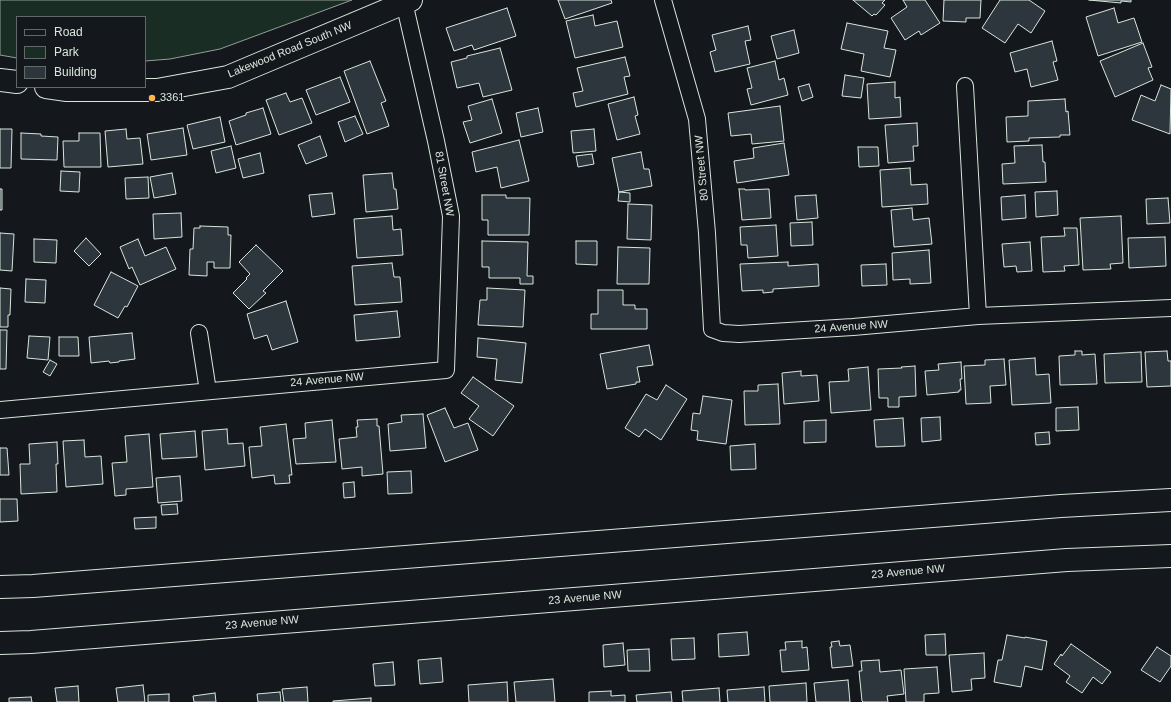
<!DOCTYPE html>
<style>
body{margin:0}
#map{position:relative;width:1171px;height:702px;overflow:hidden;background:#14181c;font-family:Helvetica,sans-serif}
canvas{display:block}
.legend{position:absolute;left:16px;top:16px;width:130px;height:72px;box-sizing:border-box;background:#14181c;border:1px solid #626a69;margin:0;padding:5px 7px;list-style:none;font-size:12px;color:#d8e6dc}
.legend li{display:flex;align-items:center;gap:8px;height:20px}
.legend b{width:20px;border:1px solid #626a69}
</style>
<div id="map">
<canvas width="1171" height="702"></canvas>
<ul class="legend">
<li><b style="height:5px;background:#14181c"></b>Road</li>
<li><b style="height:11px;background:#1a2d24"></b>Park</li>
<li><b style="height:11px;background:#2c363c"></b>Building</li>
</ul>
</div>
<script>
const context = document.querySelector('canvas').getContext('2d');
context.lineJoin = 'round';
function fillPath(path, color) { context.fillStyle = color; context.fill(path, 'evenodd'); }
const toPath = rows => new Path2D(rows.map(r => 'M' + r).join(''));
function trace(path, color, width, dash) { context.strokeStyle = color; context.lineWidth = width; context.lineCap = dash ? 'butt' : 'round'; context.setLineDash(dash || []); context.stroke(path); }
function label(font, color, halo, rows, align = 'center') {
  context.font = font + ' Helvetica,sans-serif'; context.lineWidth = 3; context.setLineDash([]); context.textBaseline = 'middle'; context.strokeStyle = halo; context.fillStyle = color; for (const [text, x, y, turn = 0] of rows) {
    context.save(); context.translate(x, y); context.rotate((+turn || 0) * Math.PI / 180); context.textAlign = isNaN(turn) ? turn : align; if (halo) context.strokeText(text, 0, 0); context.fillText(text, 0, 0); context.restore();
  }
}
const green = toPath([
 [0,0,352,0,220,49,170,59,145,61,145,17,17,17,17,58,0,55,0,0]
]);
fillPath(green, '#1a2d24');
trace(green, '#939e99', 1);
const building = toPath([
 [558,0,611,0,612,3,565,19,558,0],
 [853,0,885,0,882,3,885,5,876,15,874,14,872,16,853,0],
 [903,0,925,0,940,23,921,35,919,31,905,40,891,18,907,7,903,0],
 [944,0,981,0,980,18,966,18,966,22,943,21,944,0],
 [1000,0,1029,0,1045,11,1031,33,1018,24,1005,43,982,28,1000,0],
 [1089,0,1131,0,1131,2,1121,1,1121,3,1089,0],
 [507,8,516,36,474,50,472,45,454,51,446,28,507,8],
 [1114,8,1118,23,1134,18,1142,42,1098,56,1086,17,1114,8],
 [593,15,595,26,617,21,623,47,575,58,566,21,593,15],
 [847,23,888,31,884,48,896,50,890,77,861,71,864,54,841,49,847,23],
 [748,26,751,40,745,41,750,64,715,72,710,52,716,50,712,35,748,26],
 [794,30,799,53,777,59,771,36,794,30],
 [1052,41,1057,61,1053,62,1058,80,1031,87,1027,69,1015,72,1010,53,1052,41],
 [1143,43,1152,67,1148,68,1153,80,1115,97,1100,61,1143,43],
 [500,48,512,90,483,97,479,83,457,88,451,62,467,58,467,56,500,48],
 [625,57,630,76,624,77,628,94,576,107,573,93,583,91,577,68,625,57],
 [370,61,386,101,381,103,389,126,367,134,344,71,370,61],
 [775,61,779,80,784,78,788,95,751,105,747,89,752,88,747,68,775,61],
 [845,75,864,78,861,98,842,96,845,75],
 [340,77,350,102,316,115,306,90,340,77],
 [895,82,895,98,900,97,901,117,869,119,867,84,895,82],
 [809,84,813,97,802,101,798,87,809,84],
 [1161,85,1171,89,1170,134,1132,120,1141,95,1155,101,1161,85],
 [286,93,290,102,302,98,312,123,279,135,266,100,286,93],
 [634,97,638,115,635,116,640,134,617,140,608,104,634,97],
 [492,99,502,133,470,143,463,122,472,120,468,106,492,99],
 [1065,99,1066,112,1068,111,1070,135,1060,135,1060,137,1029,138,1029,141,1007,142,1006,117,1028,116,1028,101,1065,99],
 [780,106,784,141,752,144,751,134,731,136,728,113,780,106],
 [263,108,271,134,236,145,229,121,246,115,246,113,263,108],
 [538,108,543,132,521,137,516,113,538,108],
 [355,116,363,134,345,142,338,122,355,116],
 [220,117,225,142,193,149,187,125,220,117],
 [917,123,918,146,913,146,914,161,888,163,885,125,917,123],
 [183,128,187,155,151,160,147,134,183,128],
 [0,129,12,129,11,168,0,168,0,129],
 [126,129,127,139,140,138,143,164,108,167,105,131,126,129],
 [594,129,596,151,573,153,571,131,594,129],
 [21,133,41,134,41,136,58,137,57,160,21,159,21,133],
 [79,133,100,133,101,167,64,167,63,141,79,141,79,133],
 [320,136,327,156,306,164,298,145,320,136],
 [519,140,529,181,501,188,497,167,476,172,472,152,519,140],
 [784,143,789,175,737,183,734,161,754,158,753,148,784,143],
 [1042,145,1043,162,1045,162,1046,182,1003,184,1002,164,1015,163,1014,146,1042,145],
 [231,146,236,168,216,173,211,151,231,146],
 [858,147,878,147,879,166,859,167,858,147],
 [641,152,644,169,649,169,652,186,619,192,612,158,641,152],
 [260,153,264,173,243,178,238,159,260,153],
 [592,154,594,164,578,167,576,156,592,154],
 [910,168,911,185,927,184,928,204,882,207,880,170,910,168],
 [61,171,80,172,79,192,60,191,61,171],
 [172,173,176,194,154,198,150,177,172,173],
 [392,173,394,189,396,189,398,209,366,212,363,175,392,173],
 [148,177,149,198,126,199,125,178,148,177],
 [0,189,2,189,2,210,0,210,0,189],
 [739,189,745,189,745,190,769,189,771,218,742,220,739,189],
 [1057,191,1058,215,1036,217,1035,192,1057,191],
 [619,192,630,193,630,202,618,201,619,192],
 [332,193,335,214,312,217,309,195,332,193],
 [482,195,506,195,506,198,530,198,529,235,488,235,488,220,482,220,482,195],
 [816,195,818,218,797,220,795,196,816,195],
 [1025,195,1026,218,1002,220,1001,197,1025,195],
 [1168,198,1170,223,1147,224,1146,199,1168,198],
 [628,204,652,205,651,240,627,239,628,204],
 [912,208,913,220,929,218,932,244,894,247,891,210,912,208],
 [181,213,182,237,154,239,153,214,181,213],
 [392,216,393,230,401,229,403,255,357,258,354,219,392,216],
 [1121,216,1123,263,1110,264,1111,269,1083,270,1080,218,1121,216],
 [812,222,813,245,791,246,790,223,812,222],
 [776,225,778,256,748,258,747,245,741,245,740,227,776,225],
 [200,226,228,227,228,235,231,235,230,268,214,268,214,262,207,262,207,276,189,275,190,249,193,249,194,228,200,228,200,226],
 [1064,228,1077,228,1079,265,1064,266,1065,271,1043,272,1041,237,1065,236,1064,228],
 [0,233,14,234,12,271,0,270,0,233],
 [1165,237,1166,266,1129,268,1128,238,1165,237],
 [86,238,101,254,89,266,74,251,86,238],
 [34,239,57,240,56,263,34,262,34,239],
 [138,239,145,256,166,247,176,269,140,285,132,267,129,269,120,247,138,239],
 [482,241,528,242,527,276,533,276,533,284,520,284,520,278,489,278,489,267,482,267,482,241],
 [576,241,597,241,597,265,576,264,576,241],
 [1030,242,1032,271,1017,272,1016,266,1004,267,1002,244,1030,242],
 [256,245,283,271,263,291,266,293,249,309,233,293,247,279,246,278,250,274,239,262,256,245],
 [618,247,650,248,649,284,617,284,618,247],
 [929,250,931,283,910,284,910,279,893,280,892,253,929,250],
 [788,262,788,266,818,264,819,286,773,289,773,292,763,293,763,290,742,291,740,264,788,262],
 [392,263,394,277,400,277,402,302,355,305,352,266,392,263],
 [886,264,887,285,862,286,861,265,886,264],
 [111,272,138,286,127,307,125,306,118,318,94,305,111,272],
 [26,279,46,280,45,303,25,302,26,279],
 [0,288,11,289,10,315,8,315,8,327,0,327,0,288],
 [487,288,525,290,523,327,478,325,480,300,487,300,487,288],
 [598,290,623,290,623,305,635,305,635,309,647,309,647,329,591,329,591,314,598,314,598,290],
 [286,301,298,342,272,350,267,335,254,339,247,314,286,301],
 [397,311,400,337,356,341,354,315,397,311],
 [0,330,7,330,6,369,0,369,0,330],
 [132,333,135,359,119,361,119,362,110,363,109,361,91,363,89,337,132,333],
 [29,336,50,337,48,360,27,358,29,336],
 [59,337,78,337,79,356,59,356,59,337],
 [478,338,526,343,522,383,495,380,497,359,477,357,478,338],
 [649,345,653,365,637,367,640,382,636,382,636,384,607,389,600,354,649,345],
 [1075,351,1082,351,1082,355,1095,354,1097,384,1060,385,1059,356,1075,355,1075,351],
 [1167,351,1168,361,1171,361,1171,386,1147,387,1145,352,1167,351],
 [1141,352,1142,382,1105,383,1104,354,1141,352],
 [1035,358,1036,375,1049,374,1051,403,1012,405,1009,360,1035,358],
 [1004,359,1006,385,990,386,991,403,966,404,964,366,985,365,985,360,1004,359],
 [50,360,57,364,50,376,43,372,50,360],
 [961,362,962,379,960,379,961,390,959,390,959,392,927,395,925,371,939,370,938,364,961,362],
 [915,366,916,396,899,397,899,407,888,407,888,398,879,398,878,369,902,368,901,367,915,366],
 [868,367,871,410,831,413,829,382,849,381,848,369,868,367],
 [801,371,801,376,817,375,819,401,784,404,782,373,801,371],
 [473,377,514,406,493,436,469,419,479,406,461,393,473,377],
 [778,384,780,424,745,425,744,391,758,391,758,385,778,384],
 [666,385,687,399,661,440,645,429,639,437,625,428,646,394,657,400,666,385],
 [703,396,732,400,726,444,697,440,698,431,691,430,693,413,700,414,703,396],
 [1078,407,1079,430,1056,431,1056,408,1078,407],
 [445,408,454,428,468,423,478,450,445,462,427,415,445,408],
 [423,414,426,448,390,451,388,424,402,422,401,415,423,414],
 [940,417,941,440,922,442,921,418,940,417],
 [903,418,905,446,876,447,874,420,903,418],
 [377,419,377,426,379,426,383,474,362,476,362,467,342,469,339,439,357,437,356,427,358,427,357,420,377,419],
 [332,420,336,462,296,464,293,439,306,438,305,423,332,420],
 [826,420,826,442,804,443,804,421,826,420],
 [286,424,292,475,289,475,290,483,275,484,274,475,252,478,249,447,262,446,260,427,286,424],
 [227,429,228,444,243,443,245,466,205,470,202,431,227,429],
 [195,431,197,457,162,459,160,434,195,431],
 [1049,432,1050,444,1036,445,1035,433,1049,432],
 [149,434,153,487,126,489,126,495,115,496,112,463,127,462,125,436,149,434],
 [84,440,85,457,101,456,103,484,66,487,63,441,84,440],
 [57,442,58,464,56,464,57,492,21,494,20,464,30,464,29,444,57,442],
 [755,444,756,469,731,470,730,446,755,444],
 [0,448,7,448,9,475,0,475,0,448],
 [411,471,412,493,388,494,387,472,411,471],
 [180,476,182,501,158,503,156,478,180,476],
 [354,482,355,497,344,498,343,483,354,482],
 [0,499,17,499,18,521,0,522,0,499],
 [177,504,178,514,162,515,161,505,177,504],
 [156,517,156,528,135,529,134,518,156,517],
 [747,632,749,655,719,657,718,634,747,632],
 [945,634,946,655,926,655,925,635,945,634],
 [1007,635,1025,638,1025,637,1047,641,1042,670,1025,666,1021,687,994,682,998,660,1002,660,1007,635],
 [694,638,695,659,672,660,671,639,694,638],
 [802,641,802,648,807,647,809,670,782,672,780,650,786,650,785,642,802,641],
 [839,641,840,646,850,645,853,666,832,668,830,647,832,647,831,642,839,641],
 [623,643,625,665,604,667,603,645,623,643],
 [1071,644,1111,672,1102,684,1093,677,1082,693,1066,682,1070,676,1054,664,1061,654,1062,656,1071,644],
 [1157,647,1171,656,1171,666,1160,682,1141,670,1157,647],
 [649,649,650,671,628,671,627,650,649,649],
 [984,653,985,678,971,679,972,690,952,692,949,655,984,653],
 [441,658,443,682,420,684,418,660,441,658],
 [879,660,880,672,901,670,904,694,887,696,888,702,863,702,862,701,859,671,862,671,861,661,879,660],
 [393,662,395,685,375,686,373,664,393,662],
 [937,667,939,693,924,694,924,702,906,702,904,669,937,667],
 [553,679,555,702,516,702,514,682,553,679],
 [848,680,850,702,816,702,814,683,848,680],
 [507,682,508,702,469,702,468,685,507,682],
 [806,683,807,702,770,702,769,686,806,683],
 [143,685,145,702,118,702,116,688,143,685],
 [78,686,79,702,57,702,55,688,78,686],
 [307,687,308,702,284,702,282,689,307,687],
 [764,687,765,702,728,702,727,690,764,687],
 [719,688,720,702,683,702,682,691,719,688],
 [611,691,611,696,625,695,625,702,589,702,589,692,611,691],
 [280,692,281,702,258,702,257,694,280,692],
 [671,692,672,702,637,702,636,695,671,692],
 [215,693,216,702,194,702,193,696,215,693],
 [169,694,169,702,148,702,148,695,169,694],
 [31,697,32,702,9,702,9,698,31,697],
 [371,698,371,702,333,702,333,701,371,698]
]);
fillPath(building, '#2c363c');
trace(building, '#d8e6dc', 1);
const street = toPath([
 [663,0,697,119,707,233,712,329,723,333,739,334,853,327,978,316,1171,308],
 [965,86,978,316],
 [199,333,208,391],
 [0,410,446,370,451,216,436,141,404,2]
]);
const secondary = toPath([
 [0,80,17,82],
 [46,87,67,90,157,90,228,77,411,0],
 [0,587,33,586,1061,506,1171,500],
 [0,643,31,642,1067,560,1171,556]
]);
trace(street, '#d8e6dc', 18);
trace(secondary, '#d8e6dc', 24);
trace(street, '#14181c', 16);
trace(secondary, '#14181c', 22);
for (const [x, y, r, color] of [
 [152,98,4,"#ffb74d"]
]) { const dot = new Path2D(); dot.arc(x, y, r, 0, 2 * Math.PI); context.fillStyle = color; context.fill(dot); trace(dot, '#14181c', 1.5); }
label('11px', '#d8e6dc', '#14181c', [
 ["Lakewood Road South NW",290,50,-22],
 ["80 Street NW",702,168,-95],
 ["81 Street NW",444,184,80],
 ["24 Avenue NW",851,327,-4],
 ["24 Avenue NW",327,380,-5],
 ["23 Avenue NW",908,572,-5],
 ["23 Avenue NW",585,598,-5],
 ["23 Avenue NW",262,623,-5]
]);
label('11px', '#d8e6dc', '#14181c', [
 ["3361",160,98]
], 'left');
</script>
